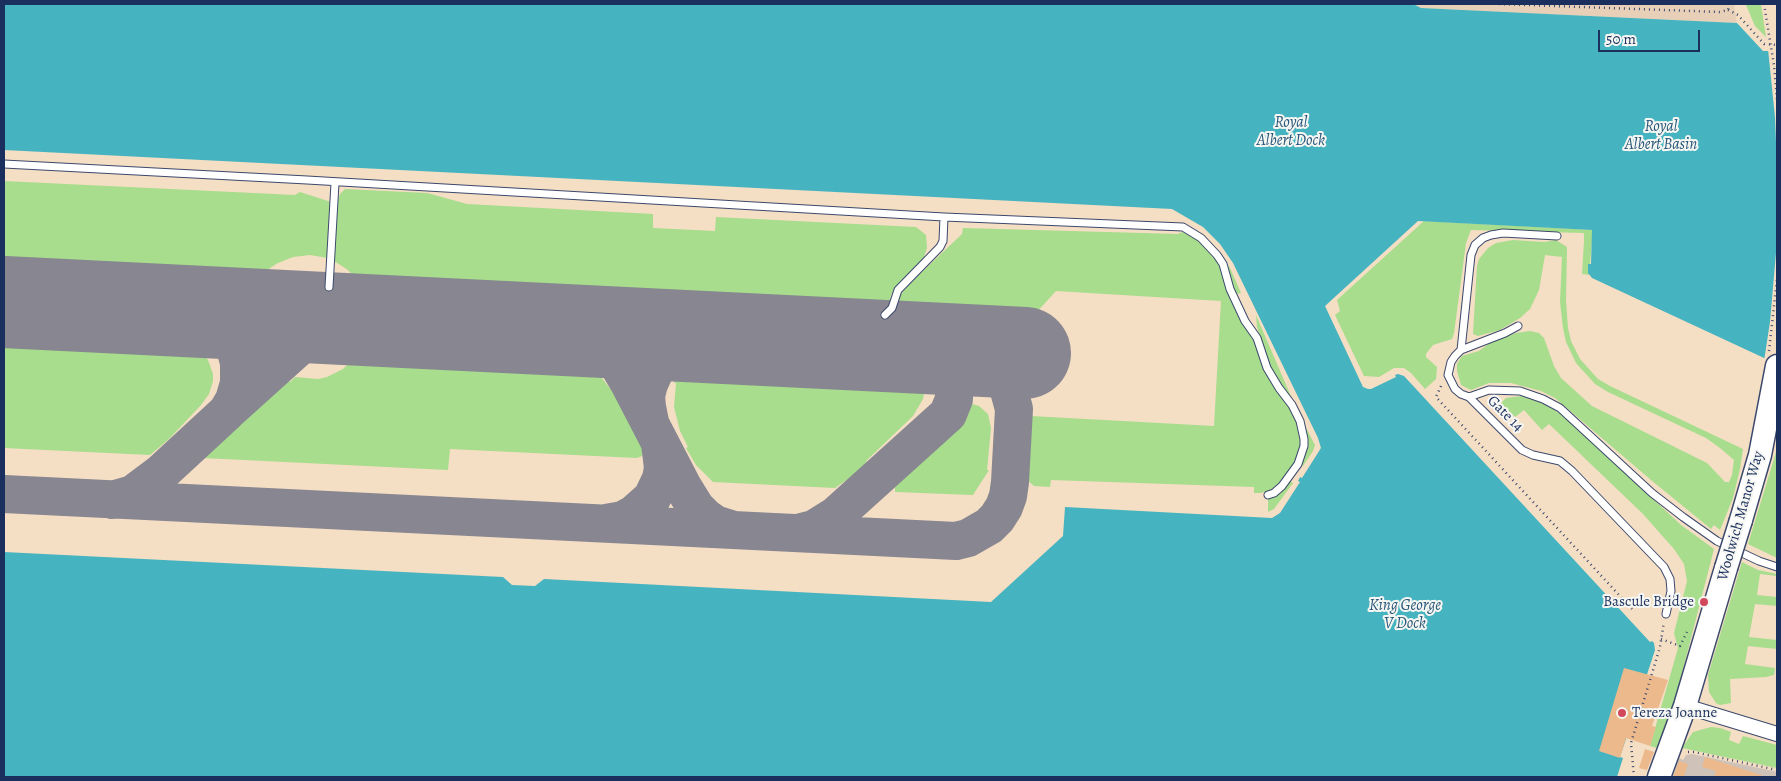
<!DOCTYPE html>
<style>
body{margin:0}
#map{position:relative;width:1781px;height:781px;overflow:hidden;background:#f4dec4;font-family:Alegreya,serif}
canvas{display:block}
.frame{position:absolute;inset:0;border:5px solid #1b2f5e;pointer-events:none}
.scale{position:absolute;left:1598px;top:30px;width:102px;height:22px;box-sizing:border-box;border:2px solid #1b2f5e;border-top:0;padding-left:6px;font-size:15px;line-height:18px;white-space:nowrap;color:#1b2f5e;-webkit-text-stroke:4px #f6f6f2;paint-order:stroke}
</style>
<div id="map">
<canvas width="1781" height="781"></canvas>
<div class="frame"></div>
<div class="scale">50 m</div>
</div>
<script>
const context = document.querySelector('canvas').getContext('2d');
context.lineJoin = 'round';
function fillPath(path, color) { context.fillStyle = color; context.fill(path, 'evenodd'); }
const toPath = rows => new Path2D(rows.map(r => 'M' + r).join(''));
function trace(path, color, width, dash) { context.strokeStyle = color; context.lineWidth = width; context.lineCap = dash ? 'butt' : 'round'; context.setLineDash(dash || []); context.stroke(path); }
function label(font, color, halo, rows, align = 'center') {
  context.font = font + ' Alegreya,serif'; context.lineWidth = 4; context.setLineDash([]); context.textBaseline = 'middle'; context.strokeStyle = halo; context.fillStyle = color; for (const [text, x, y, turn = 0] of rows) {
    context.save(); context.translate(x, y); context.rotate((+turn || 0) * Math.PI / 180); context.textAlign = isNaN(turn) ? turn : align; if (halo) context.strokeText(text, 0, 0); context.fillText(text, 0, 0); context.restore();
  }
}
fillPath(toPath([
 [1413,4,1734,4,1737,23,1421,8]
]), '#e7cfb8');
fillPath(toPath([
 [1692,754,1774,771,1777,772,1777,777,1673,777,1679,758,1683,760,1686,755]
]), '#cec2b9');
fillPath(toPath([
 [1739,4,1761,4,1766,37,1755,26,1746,5],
 [4,181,295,195,300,192,331,202,328,258,310,255,293,257,278,263,270,268,262,277,4,264],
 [345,189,427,193,467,204,653,214,653,228,715,231,716,217,916,227,926,235,927,248,922,263,895,288,891,295,888,308,359,283,348,270,334,261,337,203,340,194],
 [1424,221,1593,230,1589,275,1582,274,1584,241,1584,234,1583,233,1471,230,1466,243,1454,333,1452,339,1433,345,1426,354,1426,357,1437,367,1436,379,1425,389,1411,373,1404,368,1394,368,1379,377,1364,376,1335,315,1340,311,1337,300],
 [963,228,1178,234,1182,232,1199,240,1219,264,1227,290,1235,309,1256,344,1264,369,1290,408,1296,422,1300,439,1300,448,1294,463,1283,480,1272,490,1260,493,1254,493,1254,487,1051,480,1050,487,1034,486,1027,480,1031,416,1214,426,1221,301,1056,291,1034,315,897,309,899,297,907,286,962,234],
 [1513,240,1544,242,1556,240,1567,247,1566,301,1568,328,1571,341,1580,359,1598,379,1610,386,1743,449,1740,469,1733,498,1720,530,1714,525,1711,529,1651,480,1555,398,1541,391,1511,383,1489,383,1471,390,1461,385,1457,371,1457,364,1462,356,1479,351,1491,342,1516,333,1530,331,1539,333,1544,338,1554,366,1561,378,1592,406,1707,463,1725,482,1729,482,1732,475,1734,460,1720,448,1706,438,1608,392,1595,384,1576,363,1566,342,1563,328,1560,302,1562,257,1545,255,1539,290,1530,309,1520,318,1500,330,1478,336,1473,334,1477,266,1479,259,1488,248,1496,243],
 [1224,260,1230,268,1241,293,1235,294],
 [1256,315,1293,401,1281,387,1270,368,1257,327],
 [4,338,198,348,208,360,213,374,213,381,209,394,201,405,169,439,150,455,4,448],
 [355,357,584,368,593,370,600,376,613,392,643,446,644,452,642,456,637,458,450,449,448,470,203,458,288,380,290,382,295,377,318,379,327,377,343,369],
 [679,374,925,387,923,399,913,416,866,461,867,462,851,477,835,488,713,482,696,465,686,448,688,447,680,431,674,407,676,383,674,383],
 [1522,396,1545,404,1565,417,1681,525,1714,549,1674,704,1657,748,1650,746,1678,648,1674,633,1687,581,1684,564,1674,549,1643,514,1549,424,1542,430,1524,410,1515,417,1501,403,1506,398],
 [972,404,979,406,988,414,991,428,987,470,989,470,973,495,895,492,895,487,966,420],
 [1304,424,1315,445,1313,451,1303,466,1301,465,1307,445],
 [1777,449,1777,558,1748,544],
 [1290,481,1293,483,1274,509,1268,512,1268,498,1278,494],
 [1742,562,1758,570,1777,574,1777,576,1760,574,1757,595,1777,597,1777,606,1755,604,1749,637,1777,640,1777,649,1748,646,1745,664,1775,668,1774,675,1766,677,1730,679,1731,703,1720,705,1716,703,1709,692,1708,675],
 [1711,727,1720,728,1731,732,1729,740,1739,744,1743,736,1777,745,1777,768,1682,748,1693,732]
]), '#a7dd8d');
fillPath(toPath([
 [4,4,1413,4,1421,8,1737,23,1763,51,1777,51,1777,364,1592,278,1588,273,1588,264,1591,264,1592,230,1418,221,1325,306,1363,387,1368,389,1371,389,1396,377,1395,375,1398,374,1404,376,1650,642,1652,641,1654,643,1655,650,1620,757,1623,758,1617,777,4,777,4,552,503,577,512,585,535,586,544,579,991,602,1063,536,1065,507,1272,518,1280,513,1300,482,1298,481,1300,477,1302,478,1321,448,1318,438,1233,263,1220,244,1203,227,1172,209,4,150]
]), '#45b4c0');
fillPath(toPath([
 [1768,49,1777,49,1777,166,1775,117],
 [1777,218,1777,367,1764,361,1770,322,1776,253]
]), '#f4dec4');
trace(toPath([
 [552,329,589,341,599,347,617,363,629,383,683,487,696,508,705,517,715,524,734,530],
 [228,411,309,338,322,329,333,324,361,320],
 [650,422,647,407,646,396,649,384,657,366,673,350,683,344,709,337],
 [4,494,956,541,968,538,989,526,997,518,1004,507,1008,496,1010,482,1014,409,1008,387,996,370,978,357,955,350],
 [112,500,133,494,161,473,227,412,234,400,239,383,239,363,234,344,224,332,212,321,194,312],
 [606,523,623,520,634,514,652,498,661,479,663,468,660,443],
 [798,533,814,529,835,516,948,414,954,399,954,383,952,376,946,364,941,359,920,348]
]), '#888691', 38);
trace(toPath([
 [4,302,1025,353]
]), '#888691', 92);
fillPath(toPath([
 [1624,668,1668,680,1652,726,1656,727,1650,746,1626,738,1620,758,1599,751],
 [1645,749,1654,752,1647,770,1639,768],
 [1705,757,1761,775,1761,777,1714,777,1716,771,1702,767],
 [1679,761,1688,764,1684,777,1673,777]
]), '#ebb98c');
const service = toPath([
 [4,164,307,180,944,217,1183,227,1201,238,1217,255,1223,264,1230,289,1245,321,1257,338,1267,368,1279,388,1292,405,1300,421,1304,439,1304,446,1298,464,1282,486,1274,493,1268,495],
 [329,287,335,183],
 [885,315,892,308,898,290,940,247,943,241,944,217],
 [1518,326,1505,333,1461,350,1455,356,1451,362,1448,375,1455,389,1461,394,1469,397,1489,390,1520,391,1543,399,1560,408,1652,493,1683,517,1717,541,1759,561,1777,567],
 [1461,350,1471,255,1475,245,1483,238,1491,235,1503,233,1557,236],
 [1469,397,1522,450,1533,455,1560,461,1572,471,1664,567,1670,579,1671,591,1666,614]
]);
const minor = toPath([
 [1685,706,1777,734]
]);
const trunk = toPath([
 [1741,520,1760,455,1777,366],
 [1659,777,1685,706,1726,568]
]);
trace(service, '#3c496d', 9);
trace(minor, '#3c496d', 16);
trace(trunk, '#3c496d', 25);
trace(toPath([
 [1499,4,1720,12,1728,10,1730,4],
 [1728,10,1738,15,1764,44,1777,45],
 [1769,351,1777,279],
 [1441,386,1436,397,1632,609],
 [1661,639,1680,646,1687,632],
 [1688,752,1694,752,1777,770],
 [1634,777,1631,743,1660,647,1664,622]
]), '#3c496d', 2.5, [1, 4]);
trace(service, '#fff', 7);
trace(minor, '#fff', 14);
trace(trunk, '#fff', 22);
const trunkBridge = toPath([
 [1726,568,1741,520]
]);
trace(trunkBridge, '#3c496d', 25, []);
trace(toPath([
 [1764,4,1774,65,1777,100]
]), '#3c496d', 2.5, [1, 4]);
trace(trunkBridge, '#fff', 22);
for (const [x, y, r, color] of [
 [1704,602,5,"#d1495b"],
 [1622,713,5,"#d1495b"]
]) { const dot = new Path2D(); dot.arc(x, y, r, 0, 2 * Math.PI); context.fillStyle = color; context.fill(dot); trace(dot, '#f6f6f2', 2); }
label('15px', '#1b2f5e', '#f6f6f2', [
 ["Gate 14",1505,414,45],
 ["Woolwich Manor Way",1741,516,-74]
]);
label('15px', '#1b2f5e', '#f6f6f2', [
 ["Bascule Bridge",1694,602],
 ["Tereza Joanne",1632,713,"left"]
], 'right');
label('italic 16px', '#28577b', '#f6f6f2', [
 ["Royal",1291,123],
 ["Albert Dock",1291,141],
 ["Royal",1661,127],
 ["Albert Basin",1661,145],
 ["King George",1405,606],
 ["V Dock",1405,624]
]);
</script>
